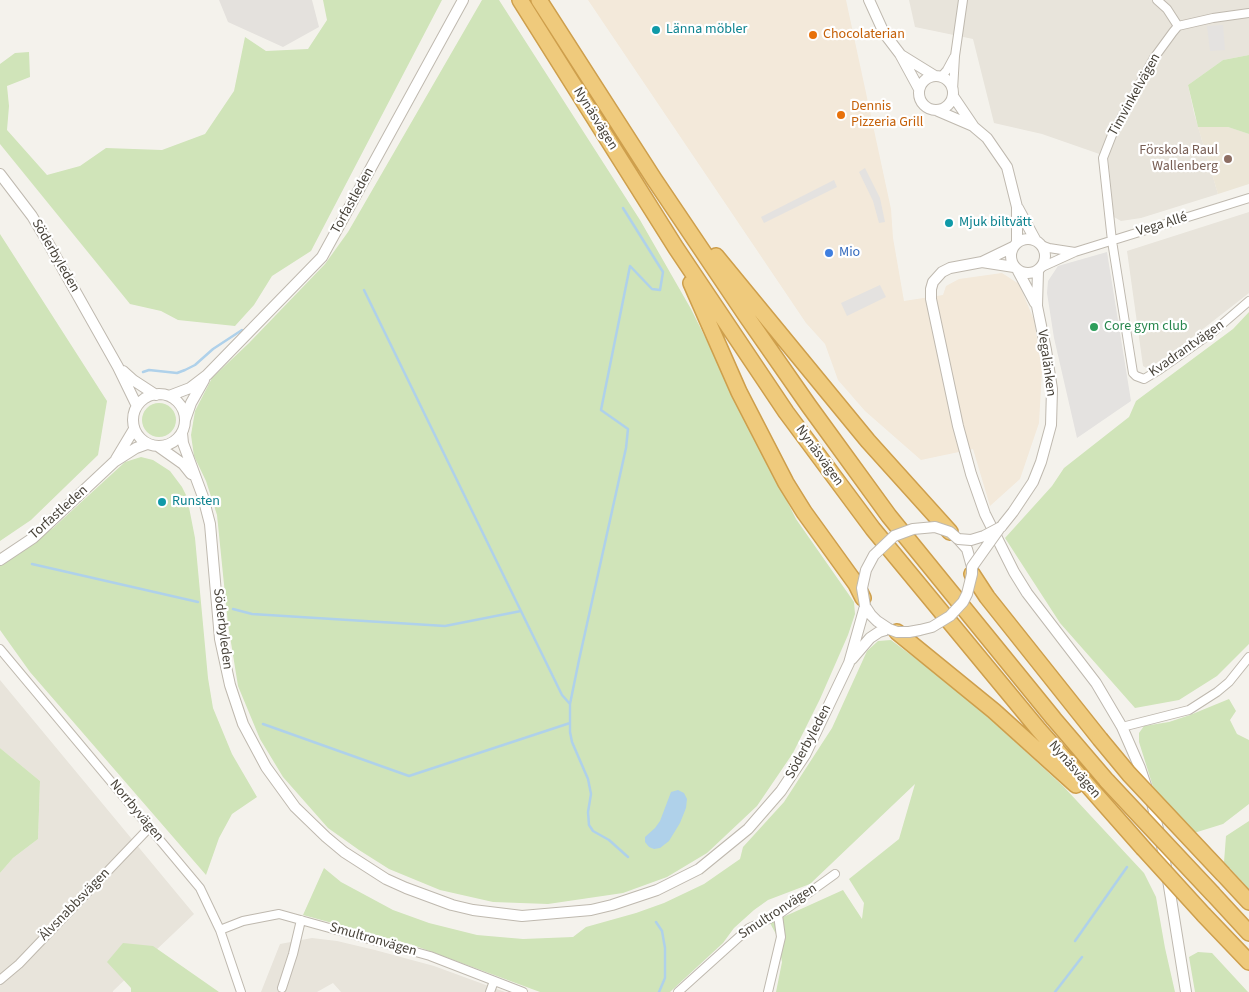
<!DOCTYPE html>
<meta charset="utf-8">
<style>
body{margin:0}
canvas{display:block;background:#f4f2ec}
</style>
<canvas width="1249" height="992"></canvas>
<script>
const context = document.querySelector('canvas').getContext('2d');
context.lineJoin = 'round';
function fillPath(path, color) { context.fillStyle = color; context.fill(path, 'evenodd'); }
const toPath = rows => new Path2D(rows.map(r => 'M' + r).join(''));
function trace(path, color, width, dash) { context.strokeStyle = color; context.lineWidth = width; context.lineCap = dash ? 'butt' : 'round'; context.setLineDash(dash || []); context.stroke(path); }
function label(font, color, halo, rows, align = 'center') {
  context.font = font + ' "Source Sans 3",sans-serif'; context.lineWidth = 4.5; context.setLineDash([]); context.textBaseline = 'middle'; context.strokeStyle = halo; context.fillStyle = color; for (const [text, x, y, turn = 0] of rows) {
    context.save(); context.translate(x, y); context.rotate((+turn || 0) * Math.PI / 180); context.textAlign = isNaN(turn) ? turn : align; if (halo) context.strokeText(text, 0, 0); context.fillText(text, 0, 0); context.restore();
  }
}
fillPath(toPath([
 [909,0,1249,0,1249,55,1223,60,1188,85,1194,113,1218,194,1141,218,1121,221,1114,217,1108,157,1042,134,994,123,973,39,915,27],
 [1249,212,1249,293,1176,350,1148,369,1143,366,1127,251],
 [0,680,194,914,113,991,113,992,0,992,0,873,13,858,38,839,40,781,0,748],
 [312,938,337,941,375,950,434,966,505,992,341,992,333,983,317,992,261,992,280,944]
]), '#e8e4db');
fillPath(toPath([
 [588,0,846,0,891,209,893,238,904,301,943,295,946,286,959,279,1002,273,1019,284,1034,320,1042,370,1039,423,1020,479,990,506,973,449,921,460,865,411,838,380,825,344,806,323]
]), '#f3e9da');
fillPath(toPath([
 [219,0,312,0,319,27,283,47,228,22]
]), '#e4e1dd');
fillPath(toPath([
 [1198,127,1228,127,1249,134,1249,184,1218,194]
]), '#ece6d7');
fillPath(toPath([
 [323,0,442,0,311,251,272,276,254,305,235,326,178,320,161,311,130,304,0,144,0,64,15,53,29,52,30,77,7,86,9,106,7,130,47,175,80,166,106,148,162,150,205,134,234,91,245,37,266,51,308,49,327,20],
 [482,0,499,0,640,220,691,309,796,519,854,602,855,614,848,635,820,699,793,753,757,806,707,853,667,877,623,893,548,904,493,902,440,890,389,869,359,850,328,828,283,777,260,739,238,686,228,624,217,515,206,481,194,456,191,435,195,411,212,378,249,343,325,264,348,232],
 [1249,55,1249,134,1228,127,1198,127,1188,85,1223,60],
 [0,234,107,401,98,455,31,520,0,541],
 [1249,312,1249,644,1217,676,1179,700,1135,708,1060,623,1005,538,1052,486,1064,468,1129,417,1136,401,1233,329],
 '142 420a17 17 0 1 1 34 0a17 17 0 1 1-34 0Z',
 [141,457,153,460,170,471,182,487,187,497,195,538,208,678,213,708,232,754,257,797,232,814,219,838,206,875,30,672,0,630,0,566,53,528,125,462],
 [891,640,939,676,987,716,1063,786,1144,873,1156,897,1165,948,1175,992,776,992,782,962,777,936,770,923,843,890,862,919,864,903,849,879,899,839,915,784,810,884,768,900,754,910,734,928,723,943,670,992,540,992,413,945,303,915,324,868,341,882,393,910,429,923,477,935,523,939,573,937,586,927,636,913,664,903,704,884,740,859,743,847,784,802,832,728,867,651,878,641],
 [1229,699,1236,711,1230,720,1237,734,1249,740,1249,804,1223,824,1194,833,1155,793,1139,742,1139,733,1144,726,1169,722,1190,715],
 [0,748,40,781,38,839,13,858,0,873],
 [1249,821,1249,889,1224,862,1226,836],
 [123,943,153,946,219,992,131,992,131,988,107,962],
 [1198,952,1212,953,1248,992,1195,992,1189,957]
]), '#d0e4b9');
fillPath(toPath([
 [1223,25,1225,50,1210,51,1207,26],
 [865,168,880,198,885,222,879,223,873,201,859,172],
 [834,180,837,187,764,223,761,217],
 [1107,252,1131,401,1077,438,1054,338,1047,293,1048,281,1058,266],
 [880,285,886,297,847,316,841,303]
]), '#e4e2e0');
fillPath(toPath([
 [678,790,684,793,687,799,686,808,680,823,669,841,660,848,654,849,649,847,645,842,645,837,655,828,660,821,671,792]
]), '#afd1ea');
trace(toPath([
 [623,208,663,272,660,290,652,289,630,266,601,410,628,429,626,448,579,660,570,704,570,732,572,742,588,779,591,794,588,812,589,825,593,831,609,840,628,857],
 [364,290,562,695,570,704],
 [143,372,149,370,177,373,185,370,195,365,213,349,242,330],
 [32,564,198,602],
 [233,609,252,614,445,626,521,611],
 [263,724,409,776,570,723],
 [656,922,662,931,665,948,665,978,659,992],
 [1075,941,1127,867],
 [1055,992,1082,957]
]), '#afd1ea', 2.5);
const minor = toPath([
 [1157,0,1167,9,1178,26],
 [1249,13,1213,18,1178,26,1173,32,1154,58,1112,135,1103,158,1112,241,1133,373,1136,376,1144,379,1159,370,1213,332,1249,301],
 [941,77,947,70,954,57],
 [953,90,955,56,963,0],
 [1041,245,1049,248,1075,252],
 [1042,267,1075,252,1249,198],
 [0,649,200,888,220,930,241,992],
 [1122,727,1189,710,1217,692,1229,682,1249,657],
 [220,930,243,921,279,914,430,956,523,992],
 [0,980,19,964,149,828],
 [282,988,293,954,301,920],
 [490,992,494,981],
 [678,992,749,928,778,915,835,874],
 [768,992,781,937,778,915]
]);
const tertiary = toPath([
 [869,0,884,33,900,54,919,89],
 [901,55,935,76],
 '919 93a17 17 0 1 1 34 0a17 17 0 1 1-34 0Z',
 [953,96,974,127,987,138,1007,167,1017,207,1017,243],
 [938,111,973,126],
 [0,174,32,216,47,241,118,367,137,406],
 [1018,208,1036,241],
 '1011 256a17 17 0 1 1 34 0a17 17 0 1 1-34 0Z',
 [1013,247,982,262,950,268,942,272,933,282,931,289,931,299,958,426,971,474,985,514,1014,572,1027,593,1096,683,1122,727,1140,768,1152,803,1164,855,1186,992],
 [982,262,1014,267],
 [1018,271,1035,303],
 [123,371,133,380,156,395],
 '133 420a26 26 0 1 1 52 0a26 26 0 1 1-52 0Z',
 [169,396,190,388,207,375,322,257,463,0],
 [185,420,191,403,204,380],
 [182,433,183,443,203,497,210,524,220,639,230,685,243,724,266,767,295,807,326,837,344,852,386,879,406,888,452,905,473,910,522,916,591,910,612,905,657,890,699,869,748,829,781,791,805,755,849,663,865,606],
 [159,447,183,464,191,474],
 [116,459,134,429],
 [1001,527,1013,512,1033,482,1041,462,1051,425,1052,389,1046,350,1037,306,1038,271],
 [958,539,967,549,972,567],
 [0,560,33,538,114,462,136,448,147,444],
 [865,606,871,615,877,621,889,629],
 [852,659,870,638,879,632,889,629]
]);
const motorway = toPath([
 [520,0,676,248,786,412,873,529,1039,730,1143,848],
 [539,0,654,179,747,317,809,406,889,516,1054,719,1107,781],
 [716,256,868,441,950,532],
 [691,283,739,392,786,483,804,512,856,584,863,598],
 [972,574,987,597,1100,739],
 [897,632,994,711,1076,785],
 [1223,874,1249,902],
 [1213,894,1249,933],
 [1204,915,1249,962]
]);
trace(minor, '#bfb9af', 10);
trace(tertiary, '#bfb9af', 12);
trace(motorway, '#ce9f4c', 18);
trace(minor, '#fff', 8);
trace(tertiary, '#fff', 10);
trace(motorway, '#efca7c', 15);
const tertiaryBridge = toPath([
 [865,606,862,588,866,570,874,555,894,536,913,529,935,527,950,532,958,539,971,540,984,536,1001,527],
 [889,629,897,632,909,632,920,630,932,627,950,616,963,602,967,594,972,574,972,567,999,529]
]);
const motorwayBridge = toPath([
 [1100,739,1129,774,1223,874],
 [1107,781,1213,894],
 [1143,848,1204,915]
]);
trace(tertiaryBridge, '#bfb9af', 12, []);
trace(motorwayBridge, '#ce9f4c', 18, []);
trace(tertiaryBridge, '#fff', 10);
trace(motorwayBridge, '#efca7c', 15);
for (const [x, y, r, color] of [
 [656,30,5,"#0f9aa8"],
 [813,35,5,"#e8710a"],
 [841,115,5,"#e8710a"],
 [1228,159,5,"#8d6e63"],
 [949,223,5,"#0f9aa8"],
 [829,253,5,"#3f7fe0"],
 [1094,327,5,"#2e9e5b"],
 [162,502,5,"#0f9aa8"]
]) { const dot = new Path2D(); dot.arc(x, y, r, 0, 2 * Math.PI); context.fillStyle = color; context.fill(dot); trace(dot, '#fff', 2); }
label('14px', '#0d838f', '#fff', [
 ["Länna möbler",666,30],
 ["Mjuk biltvätt",959,223],
 ["Runsten",172,502]
], 'left');
label('14px', '#c56008', '#fff', [
 ["Chocolaterian",823,35],
 ["Dennis",851,107],
 ["Pizzeria Grill",851,123]
], 'left');
label('14px', '#48433a', '#fff', [
 ["Timvinkelvägen",1135,95,-61],
 ["Nynäsvägen",595,119,58],
 ["Torfastleden",353,201,-61],
 ["Vega Allé",1162,225,-17],
 ["Söderbyleden",55,256,60],
 ["Kvadrantvägen",1187,349,-35],
 ["Vegalänken",1046,363,82],
 ["Nynäsvägen",819,456,54],
 ["Torfastleden",59,513,-42],
 ["Söderbyleden",222,629,83],
 ["Söderbyleden",809,742,-62],
 ["Nynäsvägen",1074,770,49],
 ["Norrbyvägen",136,811,50],
 ["Älvsnabbsvägen",75,905,-46],
 ["Smultronvägen",778,912,-33],
 ["Smultronvägen",373,940,16]
]);
label('14px', '#785e54', '#fff', [
 ["Förskola Raul",1218,151],
 ["Wallenberg",1218,167]
], 'right');
label('14px', '#366cbe', '#fff', [
 ["Mio",839,253]
], 'left');
label('14px', '#27864d', '#fff', [
 ["Core gym club",1104,327]
], 'left');
</script>
